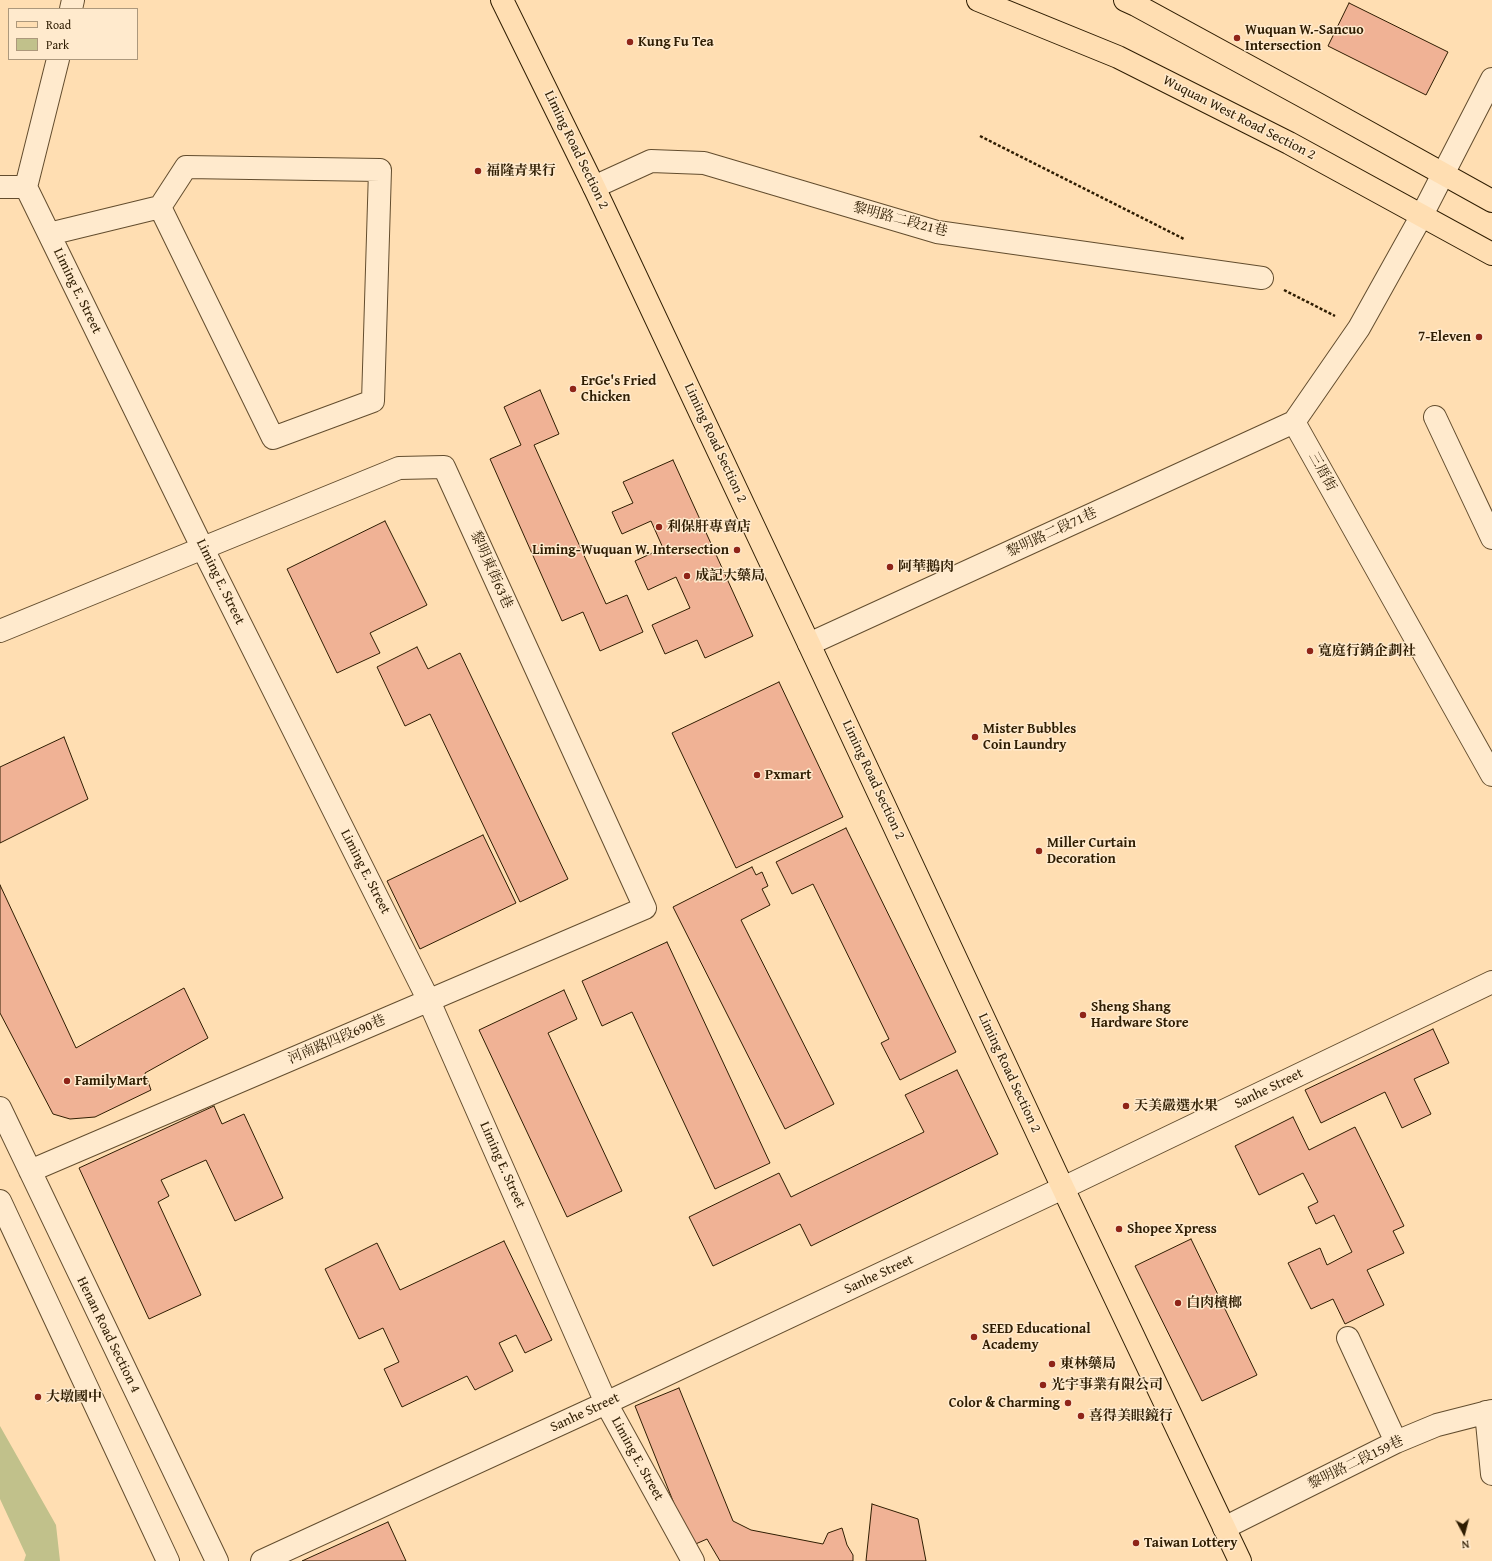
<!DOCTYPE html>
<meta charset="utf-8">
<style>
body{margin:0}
#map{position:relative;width:1492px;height:1561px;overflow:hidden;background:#ffdeb2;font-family:"Gentium Book Plus",serif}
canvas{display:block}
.legend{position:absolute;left:8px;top:8px;width:130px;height:52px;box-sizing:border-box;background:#ffeacd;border:1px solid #ac987c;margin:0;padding:5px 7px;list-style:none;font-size:12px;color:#2f1d02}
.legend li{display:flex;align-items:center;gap:8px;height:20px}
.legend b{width:20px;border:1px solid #ac987c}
.north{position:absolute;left:1444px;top:1513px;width:40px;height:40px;-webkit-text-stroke:3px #ffeacd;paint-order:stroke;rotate:173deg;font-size:11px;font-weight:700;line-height:16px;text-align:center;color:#2f1d02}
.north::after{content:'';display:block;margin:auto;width:14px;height:18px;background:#2f1d02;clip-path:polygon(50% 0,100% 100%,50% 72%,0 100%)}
</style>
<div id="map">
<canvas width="1492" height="1561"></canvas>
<ul class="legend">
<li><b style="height:5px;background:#ffdeb2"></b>Road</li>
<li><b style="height:11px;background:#c1c18b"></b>Park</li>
</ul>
<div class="north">N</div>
</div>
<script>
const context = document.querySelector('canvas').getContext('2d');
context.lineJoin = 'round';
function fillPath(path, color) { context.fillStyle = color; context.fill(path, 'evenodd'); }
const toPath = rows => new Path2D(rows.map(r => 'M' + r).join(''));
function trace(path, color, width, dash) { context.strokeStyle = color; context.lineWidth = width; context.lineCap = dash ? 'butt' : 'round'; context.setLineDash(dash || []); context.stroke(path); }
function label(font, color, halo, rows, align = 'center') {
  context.font = font + ' "Gentium Book Plus","Noto Serif TC",serif'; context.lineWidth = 3; context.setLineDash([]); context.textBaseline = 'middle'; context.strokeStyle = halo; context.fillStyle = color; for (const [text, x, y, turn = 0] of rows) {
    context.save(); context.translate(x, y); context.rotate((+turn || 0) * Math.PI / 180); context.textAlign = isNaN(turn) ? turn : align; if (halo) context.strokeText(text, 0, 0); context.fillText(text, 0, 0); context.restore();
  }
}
fillPath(toPath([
 [0,1426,56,1525,60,1561,24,1561,26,1555,0,1499]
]), '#c1c18b');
const building = toPath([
 [1349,3,1448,52,1426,95,1328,46,1349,3],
 [540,390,559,434,534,445,606,604,627,595,643,632,600,651,583,612,562,621,490,459,521,445,504,407,540,390],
 [673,460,753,636,705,658,697,640,665,654,652,625,690,608,676,577,648,590,635,561,663,548,651,521,622,534,612,512,633,503,623,482,673,460],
 [385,521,427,605,370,633,380,653,337,673,287,569,385,521],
 [417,647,428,669,460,653,568,879,520,902,430,714,405,726,377,667,417,647],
 [779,682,843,817,736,868,672,733,779,682],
 [64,737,88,799,0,843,0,767,64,737],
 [846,828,956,1052,900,1080,881,1043,889,1039,813,884,792,894,776,862,846,828],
 [483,835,516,903,420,949,387,881,483,835],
 [752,867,756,875,762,872,768,886,762,889,770,905,741,920,834,1104,785,1129,673,907,752,867],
 [0,885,76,1048,184,988,208,1038,145,1073,151,1090,95,1117,70,1119,53,1114,0,1013,0,885],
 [667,942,770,1163,715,1189,632,1012,602,1026,582,981,667,942],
 [564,990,577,1019,548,1033,622,1191,567,1217,479,1030,564,990],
 [1433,1029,1449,1063,1414,1079,1431,1114,1402,1128,1385,1092,1321,1123,1305,1090,1433,1029],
 [957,1070,998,1154,811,1246,800,1224,713,1266,689,1217,779,1173,791,1197,924,1132,905,1095,957,1070],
 [214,1106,222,1124,244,1114,283,1198,235,1221,206,1160,161,1180,169,1196,158,1202,201,1295,149,1319,79,1168,214,1106],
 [1293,1117,1309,1150,1355,1127,1404,1226,1393,1231,1404,1253,1367,1270,1384,1305,1345,1324,1333,1299,1311,1309,1288,1263,1320,1248,1327,1265,1352,1252,1334,1215,1316,1224,1308,1207,1318,1202,1303,1173,1259,1195,1235,1146,1293,1117],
 [1191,1239,1257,1375,1202,1401,1135,1266,1191,1239],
 [504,1241,552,1340,525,1353,516,1335,499,1343,513,1371,475,1390,467,1376,402,1407,384,1369,399,1362,383,1328,359,1339,325,1269,377,1243,400,1290,504,1241],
 [679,1388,733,1521,751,1530,823,1544,828,1533,842,1528,847,1545,853,1555,853,1561,720,1561,707,1539,691,1546,635,1406,679,1388],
 [872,1504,918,1519,926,1561,866,1561,872,1504],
 [388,1522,406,1561,302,1561,388,1522]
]);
fillPath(building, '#f0b295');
trace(building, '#2f1d02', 1);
const minor = toPath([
 [71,9,73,0],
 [0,187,26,187],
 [26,187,203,549,429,1001,606,1403,693,1561],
 [26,187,58,59],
 [594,187,651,161,704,163,937,232,1262,278],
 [49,234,160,207,273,438,373,401,380,170,186,167,160,207],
 [1435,417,1492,538],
 [1294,422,1492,775],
 [1294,422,1359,328,1422,215,1492,79],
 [0,631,399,468,444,467,645,908,30,1171],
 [809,644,1294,422],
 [0,1108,217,1561],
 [0,1201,168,1561],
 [1348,1338,1396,1442],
 [1486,1412,1492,1474],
 [1224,1528,1396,1442,1437,1425,1492,1411],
 [262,1561,606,1403,1063,1188,1492,982]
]);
const major = toPath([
 [502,0,594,187,809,644,1063,1188,1240,1561],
 [978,0,1118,57,1289,143,1492,254],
 [1125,0,1136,5,1312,101,1492,201]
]);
trace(minor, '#634d2e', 24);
trace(major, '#2f1d02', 24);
trace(toPath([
 [980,136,1184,239],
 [1284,290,1335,316]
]), '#2f1d02', 2.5, [3, 2]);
trace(minor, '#ffeacd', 22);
trace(major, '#ffdeb2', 22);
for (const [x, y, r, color] of [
 [1237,38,4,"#8f2418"],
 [630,42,4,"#8f2418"],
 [478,171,4,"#8f2418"],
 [1479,337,4,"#8f2418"],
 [573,389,4,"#8f2418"],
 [659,527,4,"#8f2418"],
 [737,550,4,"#8f2418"],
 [890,567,4,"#8f2418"],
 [687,576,4,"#8f2418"],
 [1310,651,4,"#8f2418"],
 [975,737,4,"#8f2418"],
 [757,775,4,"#8f2418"],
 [1039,851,4,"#8f2418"],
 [1083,1015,4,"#8f2418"],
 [67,1081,4,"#8f2418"],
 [1126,1106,4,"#8f2418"],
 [1119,1229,4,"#8f2418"],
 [1178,1303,4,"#8f2418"],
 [974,1337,4,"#8f2418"],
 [1052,1364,4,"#8f2418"],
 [1043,1385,4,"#8f2418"],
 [38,1397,4,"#8f2418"],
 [1068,1403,4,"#8f2418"],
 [1081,1416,4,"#8f2418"],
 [1136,1543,4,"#8f2418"]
]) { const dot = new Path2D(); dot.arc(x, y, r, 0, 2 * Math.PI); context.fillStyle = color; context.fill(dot); trace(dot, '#ffeacd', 1.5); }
label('bold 14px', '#2f1d02', '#ffeacd', [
 ["Wuquan W.-Sancuo",1245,30],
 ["Intersection",1245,46],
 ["Kung Fu Tea",638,42],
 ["福隆青果行",486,171],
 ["7-Eleven",1471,337,"right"],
 ["ErGe's Fried",581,381],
 ["Chicken",581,397],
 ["利保肝專賣店",667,527],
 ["Liming-Wuquan W. Intersection",729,550,"right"],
 ["阿華鵝肉",898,567],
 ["成記大藥局",695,576],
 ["寬庭行銷企劃社",1318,651],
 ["Mister Bubbles",983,729],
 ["Coin Laundry",983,745],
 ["Pxmart",765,775],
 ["Miller Curtain",1047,843],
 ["Decoration",1047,859],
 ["Sheng Shang",1091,1007],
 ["Hardware Store",1091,1023],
 ["FamilyMart",75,1081],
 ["天美嚴選水果",1134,1106],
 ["Shopee Xpress",1127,1229],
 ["白肉檳榔",1186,1303],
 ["SEED Educational",982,1329],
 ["Academy",982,1345],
 ["東林藥局",1060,1364],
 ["光宇事業有限公司",1051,1385],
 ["大墩國中",46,1397],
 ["Color & Charming",1060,1403,"right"],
 ["喜得美眼鏡行",1089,1416],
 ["Taiwan Lottery",1144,1543]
], 'left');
label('14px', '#2f1d02', '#ffeacd', [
 ["Wuquan West Road Section 2",1239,118,27],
 ["Liming Road Section 2",576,150,64],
 ["黎明路二段21巷",900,220,15],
 ["Liming E. Street",77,291,64],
 ["Liming Road Section 2",715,443,65],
 ["三厝街",1322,472,61],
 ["黎明路二段71巷",1052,533,-25],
 ["黎明東街63巷",491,570,66],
 ["Liming E. Street",220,582,64],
 ["Liming Road Section 2",873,780,65],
 ["Liming E. Street",365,872,63],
 ["河南路四段690巷",337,1040,-23],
 ["Liming Road Section 2",1009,1073,65],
 ["Sanhe Street",1269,1089,-26],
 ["Liming E. Street",502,1165,66],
 ["Sanhe Street",879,1275,-25],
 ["Henan Road Section 4",108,1335,64],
 ["Sanhe Street",585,1413,-25],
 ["Liming E. Street",637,1459,61],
 ["黎明路二段159巷",1356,1463,-26]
]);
</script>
